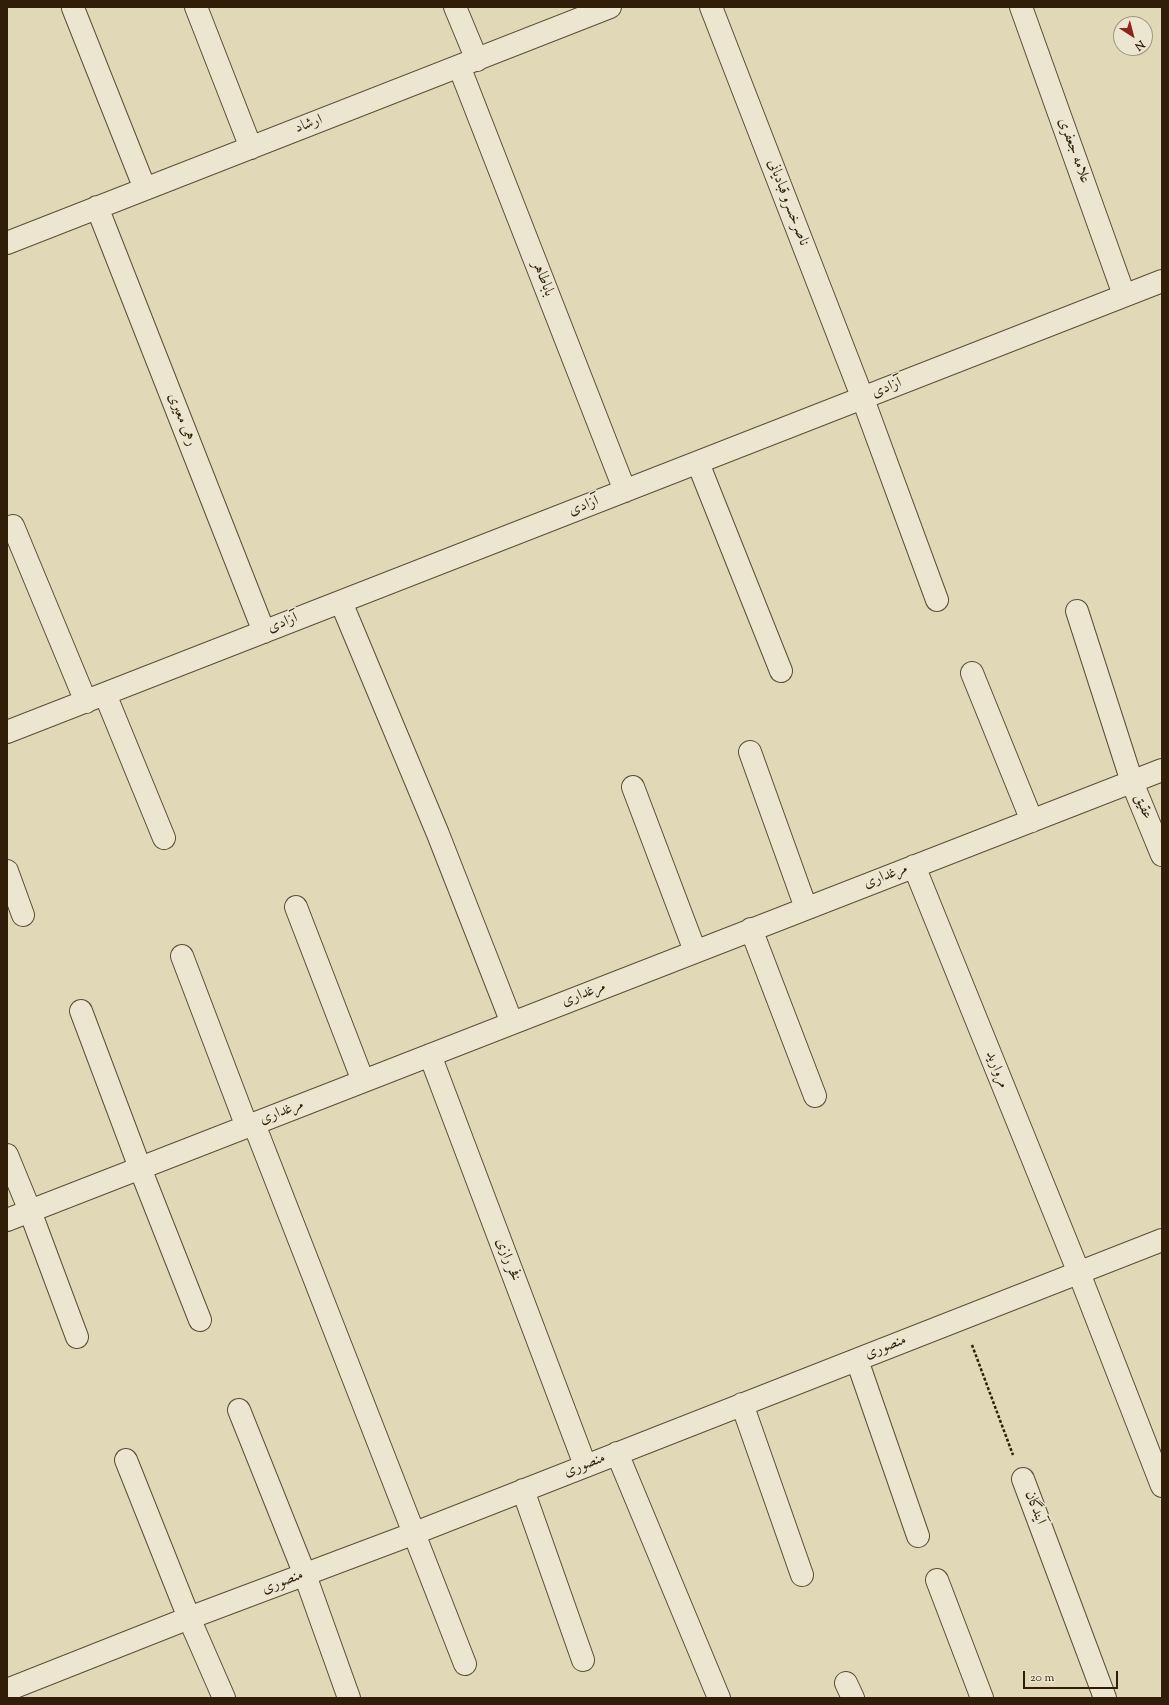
<!DOCTYPE html>
<meta charset="utf-8">
<style>
body{margin:0}
#map{position:relative;width:1169px;height:1705px;overflow:hidden;background:#e1d8b7;font-family:"Sorts Mill Goudy",serif}
canvas{display:block}
.frame{position:absolute;inset:0;border:8px solid #301e08;pointer-events:none}
.north{position:absolute;left:1113px;top:16px;width:40px;height:40px;box-sizing:border-box;background:#ece6d0;border:1px solid #a19680;border-radius:50%;rotate:144deg;font-size:11px;font-weight:700;line-height:16px;text-align:center;color:#301e08}
.north::after{content:'';display:block;margin:auto;width:14px;height:18px;background:#8f2418;clip-path:polygon(50% 0,100% 100%,50% 72%,0 100%)}
.scale{position:absolute;left:1023px;top:1671px;width:95px;height:18px;box-sizing:border-box;border:2px solid #301e08;border-top:0;padding-left:5px;font-size:12px;line-height:14px;white-space:nowrap;color:#301e08;-webkit-text-stroke:3px #ece6d0;paint-order:stroke}
</style>
<div id="map">
<canvas width="1169" height="1705"></canvas>
<div class="frame"></div>
<div class="north">N</div>
<div class="scale">20 m</div>
</div>
<script>
const context = document.querySelector('canvas').getContext('2d');
context.lineJoin = 'round';
const toPath = rows => new Path2D(rows.map(r => 'M' + r).join(''));
function trace(path, color, width, dash) { context.strokeStyle = color; context.lineWidth = width; context.lineCap = dash ? 'butt' : 'round'; context.setLineDash(dash || []); context.stroke(path); }
function label(font, color, halo, rows, align = 'center') {
  context.font = font + ' "Sorts Mill Goudy",Amiri,serif'; context.lineWidth = 3; context.setLineDash([]); context.textBaseline = 'middle'; context.strokeStyle = halo; context.fillStyle = color; for (const [text, x, y, turn = 0] of rows) {
    context.save(); context.translate(x, y); context.rotate((+turn || 0) * Math.PI / 180); context.textAlign = isNaN(turn) ? turn : align; if (halo) context.strokeText(text, 0, 0); context.fillText(text, 0, 0); context.restore();
  }
}
const minor = toPath([
 [196,7,251,148],
 [455,7,477,60],
 [711,7,863,399,937,600],
 [1021,7,1124,295],
 [73,8,145,189],
 [459,66,625,491],
 [97,207,264,632],
 [7,243,610,7],
 [698,463,781,671],
 [13,526,86,702],
 [341,602,438,834,512,1023],
 [1077,611,1132,782,1162,855],
 [972,673,1032,821],
 [105,694,164,838],
 [7,732,1162,281],
 [750,752,806,908],
 [633,787,695,951],
 [914,866,1079,1273,1162,1486],
 [7,871,23,915],
 [296,907,363,1081],
 [751,929,815,1096],
 [182,956,247,1127],
 [81,1011,140,1168,200,1320],
 [430,1055,585,1465],
 [254,1124,465,1664],
 [7,1155,30,1211,77,1337],
 [7,1220,1162,770],
 [857,1360,918,1536],
 [742,1404,802,1575],
 [239,1410,305,1575,349,1698],
 [617,1453,719,1698],
 [126,1460,189,1618,224,1698],
 [1023,1479,1105,1698],
 [523,1490,583,1660],
 [937,1580,982,1698],
 [846,1683,853,1698],
 [7,1690,189,1618,415,1533,1162,1240]
]);
trace(minor, '#5c4c34', 24);
trace(toPath([
 [972,1345,1013,1455]
]), '#301e08', 2.5, [3, 2]);
trace(minor, '#ece6d0', 22);
label('15px', '#301e08', '#ece6d0', [
 ["ارشاد",309,125,-21],
 ["علامه جعفری",1073,151,70],
 ["ناصرخسرو قبادیانی",787,203,69],
 ["باباطاهر",542,279,69],
 ["آزادی",887,389,-22],
 ["رهی معیری",181,420,69],
 ["آزادی",584,507,-21],
 ["آزادی",283,624,-21],
 ["عقیق",1142,807,67],
 ["مرغداری",886,877,-21],
 ["مرغداری",584,995,-21],
 ["مروارید",996,1070,68],
 ["مرغداری",282,1113,-21],
 ["فخر رازی",507,1260,69],
 ["منصوری",886,1348,-21],
 ["منصوری",585,1466,-21],
 ["آیندگان",1034,1508,69],
 ["منصوری",283,1583,-21]
]);
</script>
